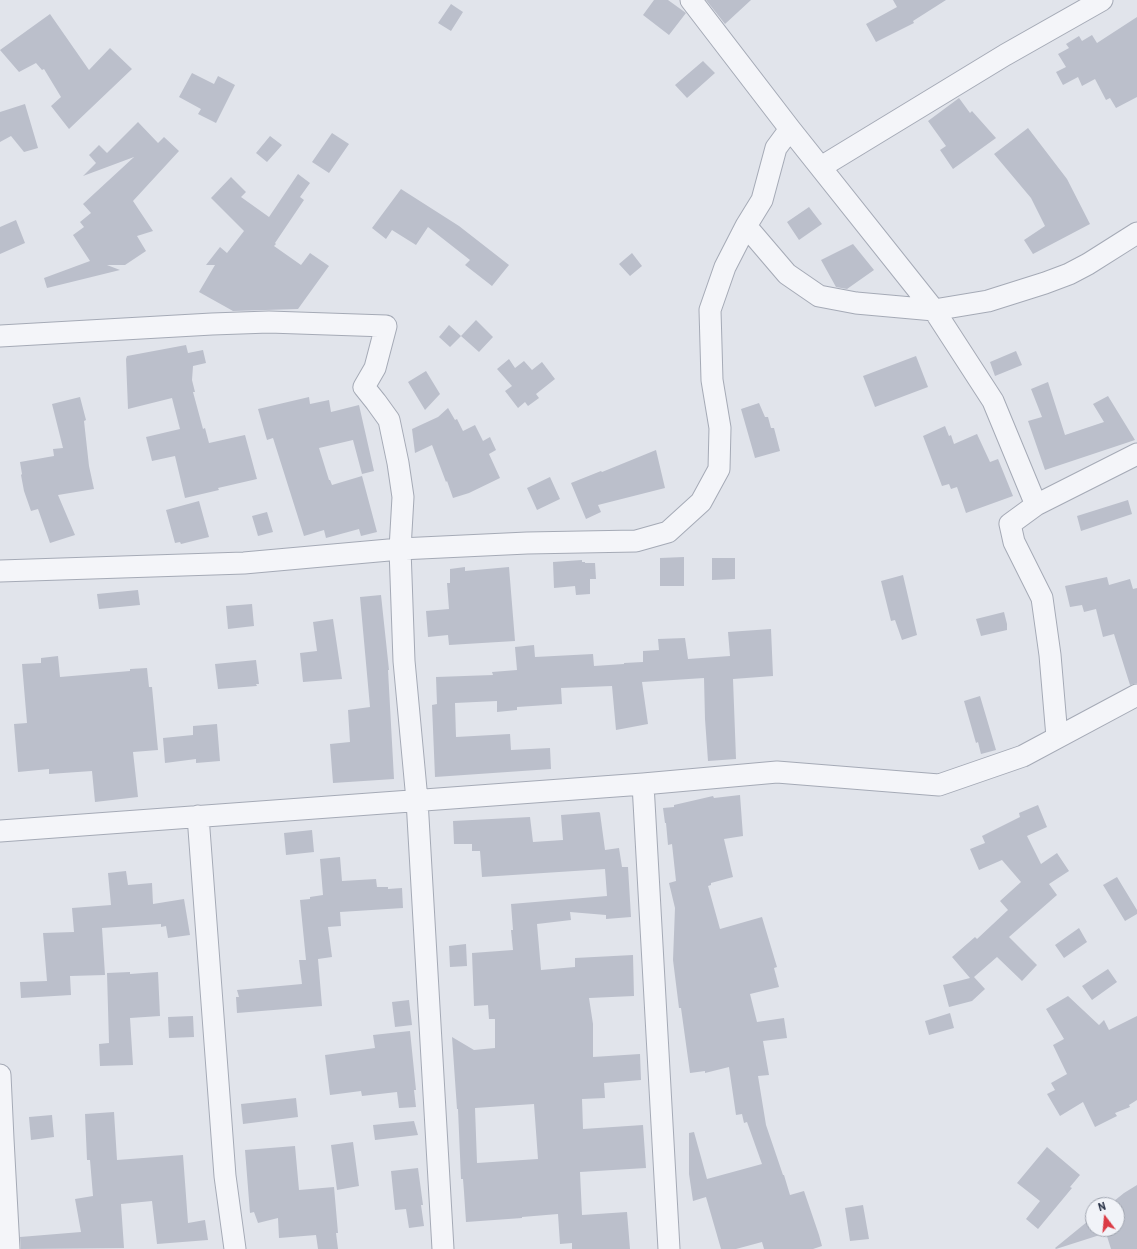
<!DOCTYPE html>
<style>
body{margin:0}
#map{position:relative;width:1137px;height:1249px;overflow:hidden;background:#e1e4eb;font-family:Barlow,sans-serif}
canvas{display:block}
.north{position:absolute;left:1085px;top:1197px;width:40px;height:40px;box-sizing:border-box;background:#f1f3f8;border:1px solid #a0a5b0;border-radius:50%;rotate:344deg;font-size:11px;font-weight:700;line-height:16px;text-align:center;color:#273045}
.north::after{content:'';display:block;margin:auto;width:14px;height:18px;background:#db3b45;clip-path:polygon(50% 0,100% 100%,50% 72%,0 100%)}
</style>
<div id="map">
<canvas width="1137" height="1249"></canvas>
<div class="north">N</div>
</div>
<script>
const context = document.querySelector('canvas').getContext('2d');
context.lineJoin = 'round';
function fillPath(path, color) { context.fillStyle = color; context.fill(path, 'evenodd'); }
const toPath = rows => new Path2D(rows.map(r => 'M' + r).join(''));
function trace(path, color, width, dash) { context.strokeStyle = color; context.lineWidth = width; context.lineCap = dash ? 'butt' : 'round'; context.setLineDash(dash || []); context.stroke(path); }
fillPath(toPath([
 [654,0,668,0,686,13,669,35,643,15],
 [706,0,751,0,725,24],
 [893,0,946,0,913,21,914,23,876,42,866,24,897,7],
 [451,4,463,12,451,31,438,23],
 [50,14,89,70,110,48,132,69,69,129,51,106,61,97,44,69,42,70,36,63,19,72,0,50],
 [1137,17,1137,97,1116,108,1110,98,1106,100,1095,79,1082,86,1078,77,1063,85,1056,72,1066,67,1058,54,1069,48,1066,44,1079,36,1082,41,1092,35,1097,43],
 [703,61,715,73,687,98,675,85],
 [192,73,214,84,218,76,235,85,216,123,198,114,201,109,179,97],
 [959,98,970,113,972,111,996,138,953,169,940,150,946,146,928,121],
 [25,104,38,148,24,152,11,136,0,142,0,112],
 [138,122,158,143,164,137,179,151,133,201,153,231,137,236,146,251,125,265,107,265,120,270,47,288,44,278,90,261,73,235,84,227,80,222,91,213,83,204,134,157,83,176,96,163,89,155,99,145,107,153],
 [1028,128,1067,179,1090,224,1033,254,1024,240,1045,226,1031,198,994,154],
 [332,133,349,144,329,173,312,162],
 [270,136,282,145,267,162,256,153],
 [298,174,310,183,300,197,304,200,275,243,276,244,274,246,301,265,310,253,329,266,298,309,233,311,199,292,215,265,206,265,220,247,227,253,244,231,211,198,231,177,246,192,241,197,269,217],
 [401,189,459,226,509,265,492,286,465,265,470,260,428,227,416,245,392,230,386,239,372,228],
 [809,207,822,224,799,240,787,222],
 [16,220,25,243,0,254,0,227],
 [853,244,874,270,847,289,836,287,821,260],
 [632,253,642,266,630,276,619,264],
 [476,320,493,337,479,352,461,336],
 [449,325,461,336,450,347,439,337],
 [186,345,188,353,203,350,206,363,193,366,192,380,195,392,193,392,203,429,205,428,209,443,245,435,257,479,218,488,219,490,185,498,175,456,152,461,146,437,180,429,172,398,128,409,126,359,127,356],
 [1016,351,1022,365,995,376,990,362],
 [916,356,928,387,875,407,863,376],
 [509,359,515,368,524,361,532,370,542,362,555,379,536,394,539,398,528,406,525,402,518,408,505,391,512,386,497,369],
 [426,371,440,394,425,410,408,382],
 [1048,382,1065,435,1104,422,1093,404,1108,396,1135,440,1045,470,1028,421,1042,417,1031,389],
 [80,397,86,420,84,421,89,466,94,489,58,495,75,535,50,543,38,509,31,511,24,491,21,475,22,474,20,462,54,456,53,449,63,448,52,404],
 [309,397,310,404,329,400,331,412,359,405,374,471,362,474,353,440,319,448,329,480,330,480,332,485,362,476,377,532,361,536,359,529,326,538,324,530,304,536,273,438,267,440,258,409],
 [759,403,765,417,768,417,771,428,774,428,780,451,755,458,741,409],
 [448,408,455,420,457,419,463,431,475,425,483,441,490,437,496,450,489,454,500,478,469,493,453,498,447,481,446,482,432,445,415,453,412,429,438,417],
 [945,426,949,436,951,435,954,444,977,434,990,462,998,459,1013,496,966,513,957,487,951,489,949,484,942,486,923,436],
 [656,450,665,488,598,505,601,512,586,519,571,483,601,471,602,472],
 [550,477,560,499,537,510,527,488],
 [1128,500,1132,514,1081,531,1077,516],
 [199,501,209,537,181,544,180,542,175,543,166,510],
 [267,512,273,532,258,536,252,516],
 [684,557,684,586,660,586,660,558],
 [712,558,735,558,735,579,712,580],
 [582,560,582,562,585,562,585,563,595,563,596,579,590,579,590,594,576,595,575,586,554,588,553,562],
 [465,567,465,571,509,567,515,641,449,645,448,635,428,637,426,611,449,609,447,583,450,583,450,569],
 [903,575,917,635,902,640,895,620,891,621,881,581],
 [1107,577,1109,585,1130,579,1133,589,1137,588,1137,683,1130,685,1114,634,1103,637,1096,609,1084,612,1082,605,1070,607,1065,586],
 [138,590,140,605,99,609,97,594],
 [381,595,389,670,388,670,394,779,333,783,330,744,350,742,348,710,370,707,360,597],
 [252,604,254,626,228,629,226,606],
 [1004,612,1007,624,1007,630,981,636,976,619],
 [333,619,342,679,303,682,300,653,317,651,313,622],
 [771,629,773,676,733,679,736,759,708,761,705,719,704,678,642,682,648,724,616,730,612,686,561,688,562,704,517,707,517,710,497,712,497,701,455,703,456,737,510,734,511,750,550,748,551,769,435,777,432,705,437,704,436,677,493,675,492,672,517,670,515,647,534,645,535,657,593,654,594,666,624,664,624,663,643,662,643,651,659,650,658,639,685,638,688,659,730,656,728,632],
 [58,656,60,677,130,671,130,669,147,668,149,687,152,687,158,750,133,752,138,797,95,802,92,771,49,774,49,769,18,772,14,724,27,723,22,664,41,663,41,658],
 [256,660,259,684,256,684,257,686,218,689,215,664],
 [980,696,996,750,981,754,978,742,976,743,964,701],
 [217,724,220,761,196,763,196,759,165,763,163,738,193,735,193,726],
 [740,795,743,836,724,839,733,877,711,883,711,885,708,886,720,929,762,917,777,967,774,968,779,987,750,994,757,1022,784,1018,787,1038,763,1041,769,1075,758,1076,766,1125,783,1175,784,1175,790,1195,804,1191,819,1235,822,1246,813,1249,764,1249,762,1242,736,1249,721,1249,706,1197,693,1201,689,1174,689,1133,694,1132,707,1179,762,1164,747,1122,744,1123,742,1114,736,1115,729,1067,705,1073,705,1071,690,1073,681,1008,679,1008,673,960,675,908,669,883,676,881,672,844,668,845,666,823,665,823,663,808,674,807,674,805,713,796,714,798],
 [1038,805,1047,827,1027,836,1041,864,1057,853,1069,871,1049,884,1057,895,1009,937,1037,965,1022,981,997,957,974,977,985,989,972,1001,949,1007,943,985,970,978,952,957,975,937,977,939,1008,910,1000,901,1021,882,1002,860,979,870,970,849,985,843,982,836,1020,817,1019,813],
 [599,812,600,813,605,850,619,848,622,867,628,867,631,917,606,919,606,915,570,912,571,920,537,924,541,970,575,967,575,958,633,955,634,996,589,998,593,1024,593,1057,640,1054,641,1080,604,1083,605,1098,582,1099,583,1129,643,1125,646,1168,580,1172,582,1215,627,1212,630,1249,572,1249,572,1243,560,1244,558,1214,522,1217,522,1218,466,1222,464,1192,463,1179,461,1179,458,1109,457,1109,452,1037,474,1050,495,1048,495,1019,489,1019,488,1005,474,1006,472,953,513,950,511,930,513,930,511,904,607,896,605,869,482,877,480,851,472,851,472,844,454,844,453,821,530,817,533,842,563,840,561,815],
 [534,1104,538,1159,477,1163,475,1108],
 [312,830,314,852,286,855,284,833],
 [340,857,342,881,376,879,377,887,388,887,388,889,402,888,403,908,340,912,341,926,328,927,332,957,318,959,322,1006,237,1013,236,997,239,997,237,990,302,984,299,960,306,960,300,900,310,899,310,897,323,895,320,859],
 [126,871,128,885,152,883,153,904,184,899,190,935,168,938,166,926,161,927,161,924,102,928,105,975,70,976,71,995,21,998,20,982,47,981,43,933,74,932,72,908,111,905,108,873],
 [1117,877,1137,910,1137,914,1125,921,1103,885],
 [1079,928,1087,942,1064,958,1055,945],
 [466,944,467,966,450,967,449,946],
 [1108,969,1117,982,1092,1000,1082,986],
 [130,972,130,974,158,972,160,1016,130,1018,133,1065,100,1066,99,1044,109,1043,107,973],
 [1068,996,1099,1025,1104,1020,1109,1030,1137,1016,1137,1100,1129,1105,1130,1107,1115,1113,1117,1116,1095,1127,1083,1102,1060,1116,1047,1094,1055,1090,1051,1083,1067,1074,1053,1045,1064,1039,1046,1009],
 [409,1000,412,1025,395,1027,392,1002],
 [950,1013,954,1028,929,1035,925,1021],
 [193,1016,194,1037,169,1038,168,1017],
 [410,1031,416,1090,414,1090,416,1107,399,1108,397,1092,362,1096,361,1091,330,1095,325,1055,375,1048,373,1035],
 [296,1098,298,1117,243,1124,241,1104],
 [114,1112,117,1160,183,1155,188,1223,205,1220,208,1240,157,1244,152,1201,121,1204,124,1248,21,1249,20,1237,81,1232,75,1199,93,1196,90,1160,87,1160,85,1114],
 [52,1115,54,1137,31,1140,29,1117],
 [414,1121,418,1135,375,1140,373,1125],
 [353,1142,359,1186,337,1190,331,1145],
 [295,1146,299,1190,334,1187,338,1233,336,1233,338,1249,318,1249,316,1235,279,1238,278,1218,258,1223,254,1212,250,1213,245,1150],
 [1047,1147,1080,1175,1070,1187,1072,1188,1038,1229,1026,1219,1040,1201,1017,1183],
 [418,1168,423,1205,421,1205,424,1226,409,1228,406,1209,395,1210,391,1171],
 [1137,1185,1137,1249,1111,1249,1106,1233,1056,1249,1055,1248,1093,1217,1093,1229,1117,1229,1117,1205,1109,1205,1124,1193],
 [863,1205,869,1239,850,1241,845,1208]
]), '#bbbfcb');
const street = toPath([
 [691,0,790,129,934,310,993,401,1036,505,1137,454],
 [821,167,1005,55,1102,0],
 [746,226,762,200,776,148,790,129],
 [0,336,212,324,269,322,386,326,375,368,364,387,376,402,389,420,398,463,403,497,400,549,404,661,417,800,443,1249],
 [1036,505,1010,524,1014,542,1042,598,1050,655,1057,737],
 [0,571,244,563,400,549,527,543,636,541,668,532,701,502,719,469,720,428,712,380,710,310,725,267,746,226,787,274,819,296,856,303,934,310,988,301,1045,283,1069,274,1088,264,1137,233],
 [643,784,669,1249],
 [198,816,225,1176,235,1249],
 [0,831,643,784,777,772,939,785,1023,756,1137,695],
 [0,1075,3,1139],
 [0,1136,3,1139,9,1249]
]);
trace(street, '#a5aab6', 23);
trace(street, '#f4f5f9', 21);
</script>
